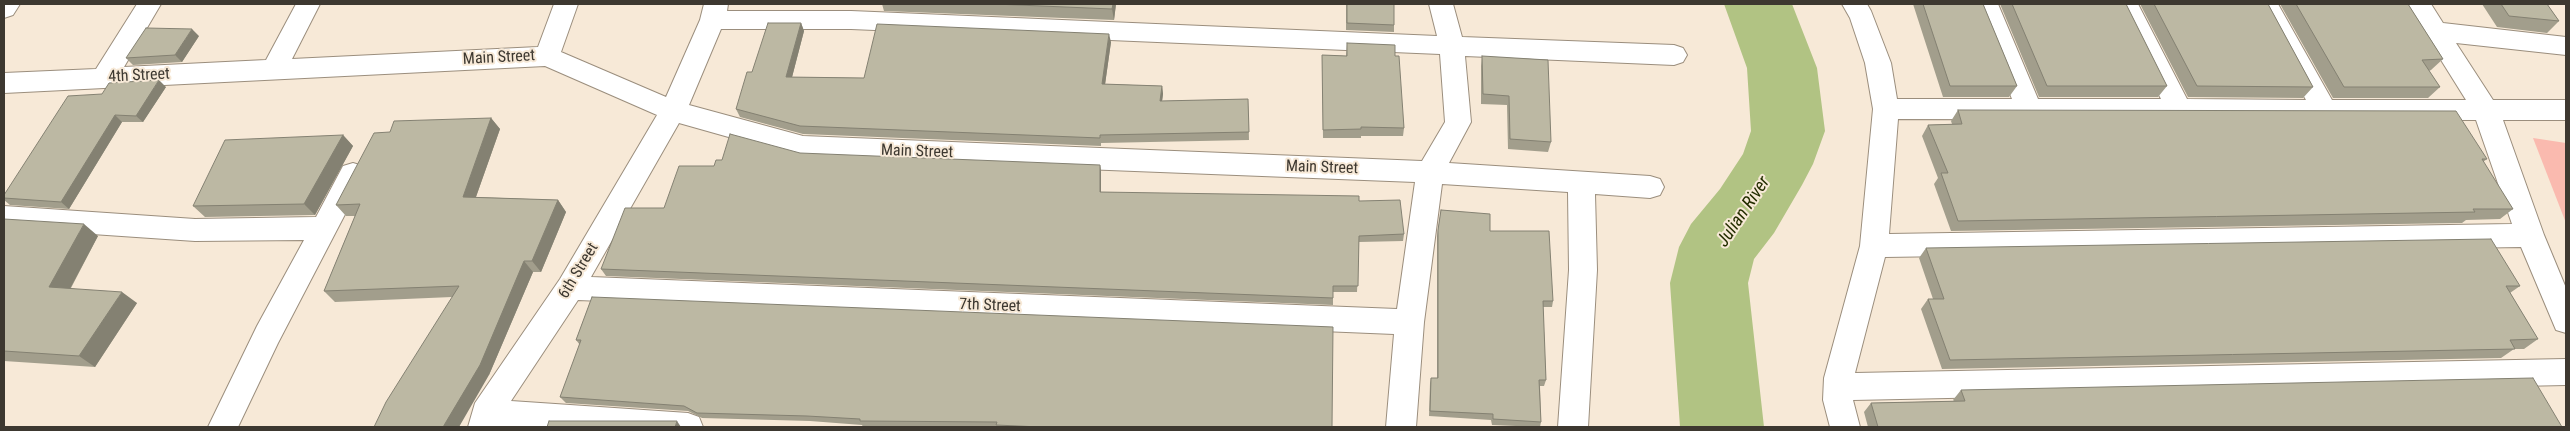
<!DOCTYPE html>
<style>
body{margin:0}
#map{position:relative;width:2570px;height:431px;overflow:hidden;background:#f7e9d7;font-family:"Roboto Condensed",sans-serif}
canvas{display:block}
.frame{position:absolute;inset:0;border:5px solid #3d3830;pointer-events:none}
</style>
<div id="map">
<canvas width="2570" height="431"></canvas>
<div class="frame"></div>
</div>
<script>
const context = document.querySelector('canvas').getContext('2d');
context.lineJoin = 'round';
function fillPath(path, color) { context.fillStyle = color; context.fill(path, 'evenodd'); }
const toPath = rows => new Path2D(rows.map(r => 'M' + r).join(''));
function trace(path, color, width, dash) { context.strokeStyle = color; context.lineWidth = width; context.lineCap = dash ? 'butt' : 'round'; context.setLineDash(dash || []); context.stroke(path); }
function label(font, color, halo, rows, align = 'center') {
  context.font = font + ' "Roboto Condensed",sans-serif'; context.lineWidth = 4; context.setLineDash([]); context.textBaseline = 'middle'; context.strokeStyle = halo; context.fillStyle = color; for (const [text, x, y, turn = 0] of rows) {
    context.save(); context.translate(x, y); context.rotate((+turn || 0) * Math.PI / 180); context.textAlign = isNaN(turn) ? turn : align; if (halo) context.strokeText(text, 0, 0); context.fillText(text, 0, 0); context.restore();
  }
}
fillPath(toPath([
 [2533,138,2566,143,2566,223]
]), '#fabaaf');
fillPath(toPath([
 [1724,4,1792,4,1817,68,1825,131,1813,164,1802,185,1774,233,1754,259,1748,283,1764,427,1680,427,1670,283,1679,247,1691,224,1720,189,1743,154,1751,131,1747,68,1724,4]
]), '#b1c383');
const minor = toPath([
 [4,4,20,4,13,15,4,18,4,4],
 [137,4,161,4,124,67,266,60,296,4,320,4,292,59,538,47,554,4,578,4,561,52,666,97,700,20,704,4,728,4,727,11,851,11,1437,36,1429,4,1453,4,1462,37,1674,45,1683,48,1687,55,1683,62,1674,65,1465,56,1471,122,1449,163,1650,176,1660,179,1664,187,1660,195,1650,198,1595,194,1597,270,1588,427,1558,427,1569,270,1568,192,1442,184,1424,322,1416,427,1386,427,1394,334,578,300,511,401,688,413,699,417,703,427,468,427,475,403,560,279,657,115,545,66,4,93,4,73,96,69,137,4],
 [721,29,851,29,1440,54,1445,122,1422,161,803,136,689,105,721,29],
 [679,123,803,158,1415,182,1397,309,591,277,679,123],
 [1842,4,1867,4,1871,11,1891,63,1897,99,2012,99,1974,4,1998,4,2038,99,2161,99,2114,4,2138,4,2187,99,2306,100,2254,4,2278,4,2332,100,2466,100,2406,4,2431,4,2443,23,2566,37,2566,55,2456,43,2493,100,2566,100,2566,120,2503,120,2544,235,2566,288,2566,333,2556,330,2521,247,1885,257,1855,373,2566,359,2566,385,1853,400,1860,427,1830,427,1823,400,1824,378,1860,246,1873,109,1865,63,1850,18,1842,4],
 [1898,119,2476,120,2512,224,1889,234,1898,119],
 [353,163,363,166,366,174,278,343,238,427,208,427,257,326,304,240,195,241,4,228,4,206,195,219,316,217,343,166,353,163]
]);
trace(minor, '#9b8e7d', 2);
fillPath(minor, '#fff');
fillPath(toPath([
 [882,4,1116,4,1114,20,884,11],
 [1346,4,1394,25,1394,32,1346,30],
 [1913,4,1983,4,2017,86,2009,97,1943,97],
 [2000,4,2126,4,2167,86,2158,97,2039,97],
 [2140,4,2268,4,2313,87,2303,98,2188,97],
 [2280,4,2408,4,2443,59,2431,70,2429,71,2440,87,2428,98,2333,98],
 [2482,4,2547,4,2559,21,2547,33,2497,27],
 [801,23,804,31,792,77,864,78,1111,42,1105,84,1162,86,1163,94,1162,101,1248,99,1249,140,1101,143,1101,146,803,134,740,117,736,109,752,72],
 [199,36,182,62,133,65,126,58],
 [1347,43,1395,56,1404,128,1403,136,1361,136,1361,138,1323,138,1322,55,1346,56],
 [1482,56,1551,142,1548,152,1508,149,1507,105,1481,104,1481,66],
 [166,87,143,122,122,122,69,209,10,205,4,200,4,195,102,94],
 [1958,110,2487,159,2483,162,2513,209,2500,219,2466,220,2462,223,1951,231,1934,184,1938,178,1922,136,1928,125,1952,124,1951,121],
 [491,118,500,129,476,197,558,200,566,212,541,272,533,272,489,375,452,297,335,302,324,291,355,216,346,216,336,205],
 [343,135,353,146,315,215,205,217,193,206],
 [722,160,1100,165,1101,172,1101,192,1359,201,1404,234,1403,241,1359,242,1357,292,1333,292,1333,305,606,276,601,269,664,208],
 [1441,210,1490,231,1553,301,1552,307,1543,307,1546,380,1544,386,1540,386,1541,422,1540,427,1492,425,1491,420,1429,416,1430,383,1431,378,1437,378,1437,236],
 [4,219,98,236,71,288,137,303,95,367,4,361],
 [1926,248,2520,286,2510,293,2538,339,2524,349,2514,349,2501,358,1942,369,1921,309,1928,299,1933,299,1919,258],
 [592,297,1332,427,863,427,862,425,810,421,702,418,688,411,566,403,560,397,580,345,576,340],
 [1961,390,2562,427,1868,427,1864,412,1871,403,1954,401,1953,400]
]), '#a29e8c');
fillPath(toPath([
 [1113,4,1116,4,1114,20,1112,9],
 [801,23,804,31,790,85,786,77],
 [192,29,199,36,182,62,175,55],
 [1109,34,1111,42,1104,92,1102,84],
 [159,80,166,87,143,122,136,116],
 [1162,86,1163,94,1161,109,1160,101],
 [115,115,122,122,69,209,61,202],
 [491,118,500,129,472,208,463,197],
 [343,135,353,146,315,215,304,204],
 [1100,165,1101,172,1101,198,1100,192],
 [558,200,566,212,541,272,532,261],
 [84,224,98,236,65,298,49,287],
 [524,261,533,272,489,375,459,427,443,427],
 [122,292,137,303,95,367,79,356],
 [677,421,681,427,675,427]
]), '#848172');
const building = toPath([
 [994,4,1113,4,1112,9,994,4],
 [1347,4,1394,4,1394,25,1347,23,1347,4],
 [1923,4,1983,4,2017,86,1950,86,1923,4],
 [2012,4,2126,4,2167,86,2047,86,2012,4],
 [2154,4,2268,4,2313,87,2197,86,2154,4],
 [2296,4,2408,4,2443,59,2422,60,2440,87,2344,87,2296,4],
 [2501,4,2547,4,2559,21,2509,16,2501,4],
 [768,23,801,23,786,77,864,78,877,24,1109,34,1102,84,1162,86,1160,101,1248,99,1249,132,1100,135,1100,138,800,126,736,109,747,72,752,72,768,23],
 [146,28,192,29,175,55,126,58,146,28],
 [1347,43,1395,45,1395,56,1399,56,1404,128,1361,127,1361,129,1323,130,1322,55,1347,56,1347,43],
 [1482,56,1548,60,1551,142,1510,139,1509,96,1483,94,1482,56],
 [159,80,136,116,115,115,61,202,4,198,4,195,68,96,102,94,109,83,159,80],
 [1958,110,2456,111,2487,159,2482,159,2513,209,2473,209,2475,212,1958,221,1941,173,1948,173,1928,125,1962,124,1958,110],
 [491,118,463,197,558,200,532,261,524,261,480,365,443,427,374,427,386,402,459,286,324,291,360,204,336,205,374,133,390,132,394,121,491,118],
 [730,134,800,153,1100,165,1100,192,1359,196,1359,201,1400,200,1404,234,1359,236,1358,286,1333,286,1333,298,601,269,625,208,664,208,679,166,714,166,716,160,722,160,730,134],
 [343,135,304,204,193,206,225,140,343,135],
 [1441,210,1490,214,1490,231,1549,231,1553,301,1543,301,1546,380,1539,380,1541,422,1493,419,1493,414,1430,411,1431,378,1438,378,1438,230,1441,210],
 [4,219,84,224,49,287,122,292,79,356,4,351,4,219],
 [2491,239,2520,286,2506,286,2538,339,2510,340,2515,349,1950,360,1928,299,1944,299,1926,248,2491,239],
 [592,297,1333,327,1332,427,1040,427,996,425,997,422,860,421,860,419,807,416,697,413,684,406,560,397,581,340,576,340,592,297],
 [2533,378,2562,427,1878,427,1871,403,1965,401,1961,390,2533,378],
 [549,421,677,421,675,427,547,427,549,421]
]);
fillPath(building, '#bcb8a3');
trace(building, '#848172', 1);
label('16px', '#3d3830', '#f7e9d7', [
 ["Main Street",499,58,-3],
 ["4th Street",139,76,-3],
 ["Main Street",917,152,2],
 ["Main Street",1322,168,2],
 ["6th Street",579,271,-59],
 ["7th Street",990,306,2]
]);
label('italic 18px', '#242e00', '#f7e9d7', [
 ["Julian River",1744,212,-56]
]);
</script>
